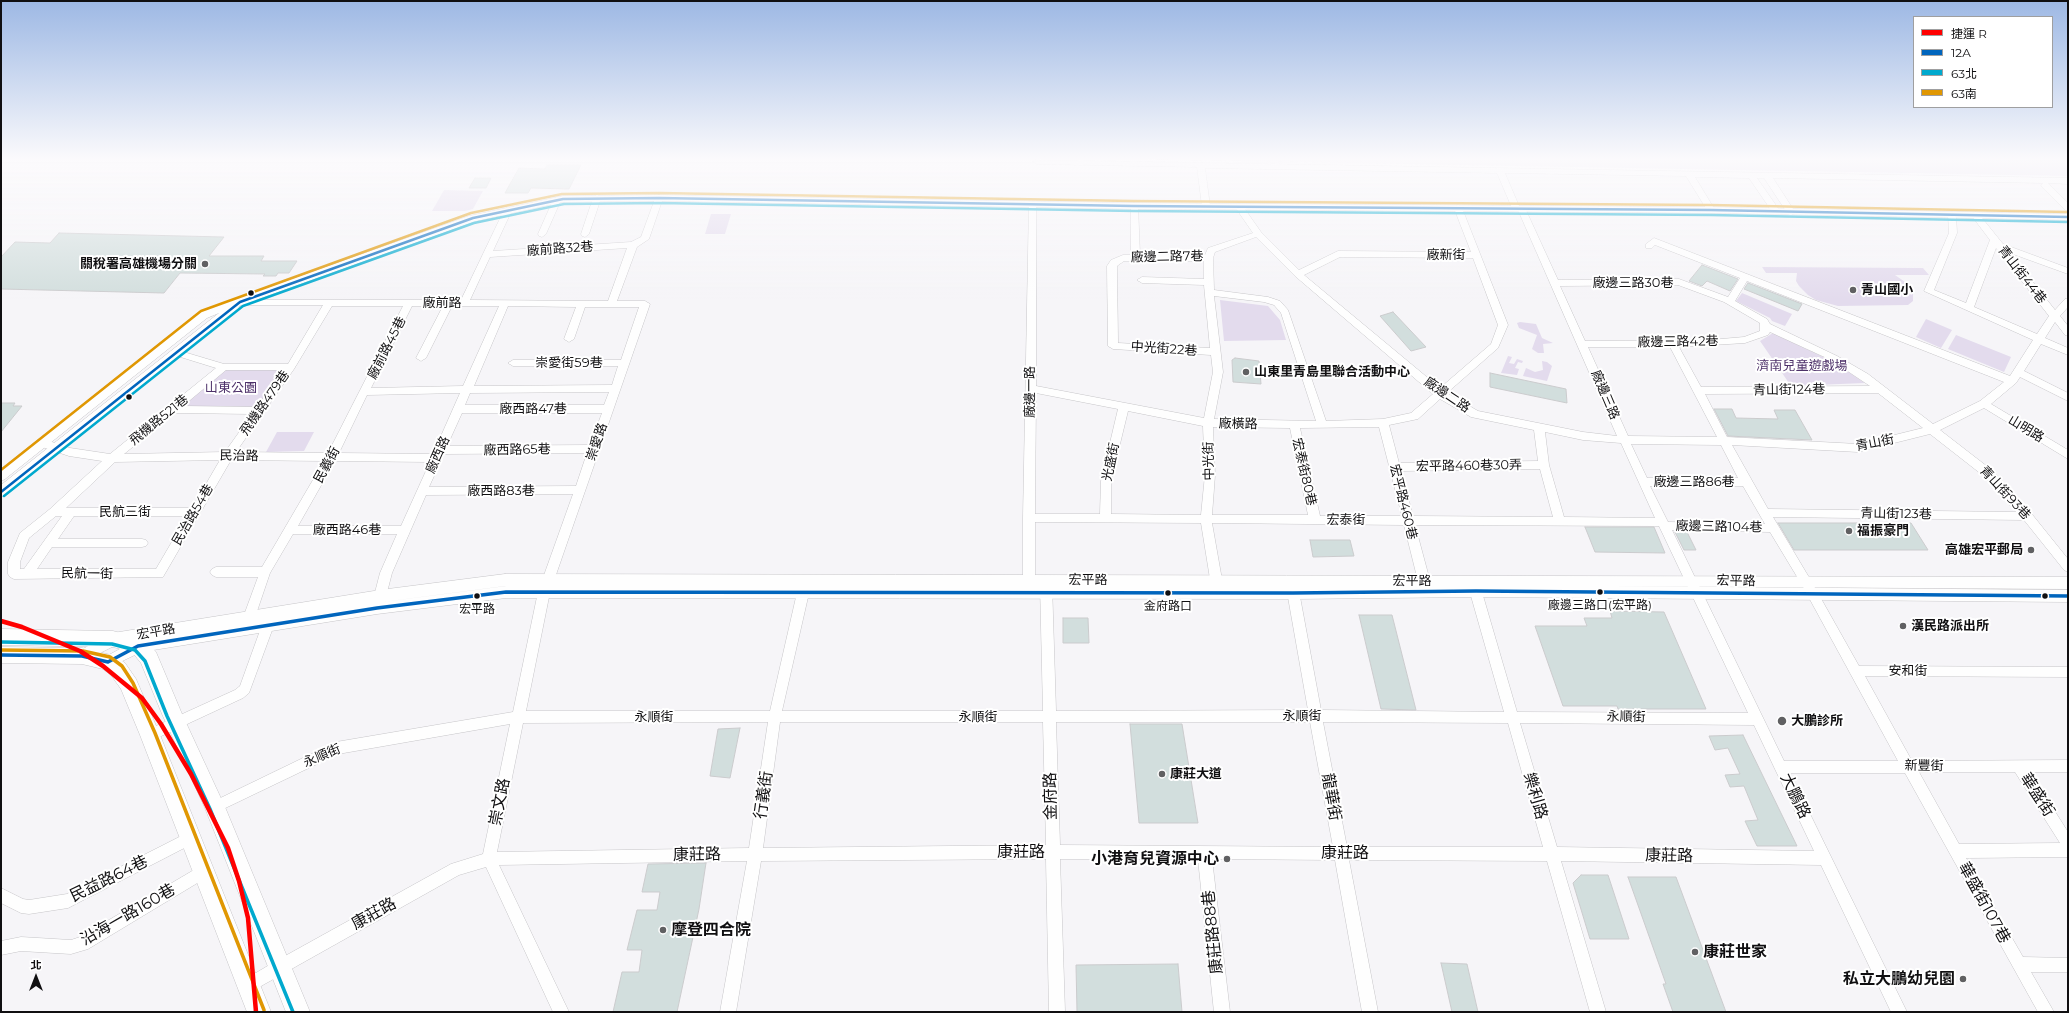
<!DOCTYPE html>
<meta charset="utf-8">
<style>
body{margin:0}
#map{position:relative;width:2069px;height:1013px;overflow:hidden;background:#f6f5f8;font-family:Montserrat,"Noto Sans TC",sans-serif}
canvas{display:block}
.frame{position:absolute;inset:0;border:2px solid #100f11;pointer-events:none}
.legend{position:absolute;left:1913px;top:16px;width:140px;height:92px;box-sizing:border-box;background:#fff;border:1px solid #9f9fa0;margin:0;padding:5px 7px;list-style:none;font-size:12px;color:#100f11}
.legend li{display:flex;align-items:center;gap:8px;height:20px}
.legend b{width:20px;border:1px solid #9f9fa0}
.north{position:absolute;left:16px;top:957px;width:40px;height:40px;-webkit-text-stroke:3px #fff;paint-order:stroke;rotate:0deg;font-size:11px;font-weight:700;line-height:16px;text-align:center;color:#100f11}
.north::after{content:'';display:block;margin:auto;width:14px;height:18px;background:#100f11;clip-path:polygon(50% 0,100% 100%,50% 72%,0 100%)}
</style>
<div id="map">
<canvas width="2069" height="1013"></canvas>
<div class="frame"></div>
<ul class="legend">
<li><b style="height:5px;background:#f00"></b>捷運 R</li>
<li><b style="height:5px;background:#0065bd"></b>12A</li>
<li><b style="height:5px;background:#00a9ce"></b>63北</li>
<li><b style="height:5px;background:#e09702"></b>63南</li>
</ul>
<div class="north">北</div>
</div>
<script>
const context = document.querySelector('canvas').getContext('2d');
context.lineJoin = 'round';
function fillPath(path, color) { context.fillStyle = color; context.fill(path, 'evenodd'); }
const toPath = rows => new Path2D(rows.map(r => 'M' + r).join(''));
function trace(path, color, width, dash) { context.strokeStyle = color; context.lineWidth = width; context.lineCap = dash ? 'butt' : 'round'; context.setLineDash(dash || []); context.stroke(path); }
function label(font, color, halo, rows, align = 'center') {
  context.font = font + ' Montserrat,"Noto Sans TC",sans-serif'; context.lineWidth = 4; context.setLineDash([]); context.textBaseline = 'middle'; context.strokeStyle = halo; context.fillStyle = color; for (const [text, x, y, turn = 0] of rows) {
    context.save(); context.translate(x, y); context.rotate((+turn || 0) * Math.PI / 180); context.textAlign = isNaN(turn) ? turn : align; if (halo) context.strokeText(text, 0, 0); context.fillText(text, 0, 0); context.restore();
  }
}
fillPath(toPath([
 [1076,158,2068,158,2068,176],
 [444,190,483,191,473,209,465,211,432,211],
 [711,214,731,214,725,234,705,234],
 [1762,267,1923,268,1929,275,1895,275,1908,284,1913,293,1913,301,1908,305,1838,306,1816,300,1808,295,1799,286,1796,281,1797,273,1766,273],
 [1742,293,1792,314,1785,326,1772,321,1770,318,1736,301],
 [1220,300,1268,306,1280,320,1286,340,1224,341],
 [1926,319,1952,330,1941,348,1916,337],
 [1520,322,1536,324,1542,338,1553,343,1543,344,1544,353,1538,353,1532,349,1537,335,1519,328,1517,323],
 [1773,333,1834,362,1865,383,1791,386,1760,341],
 [1956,335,2011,357,2004,372,1948,349],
 [1508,356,1512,357,1509,363,1514,364,1517,359,1523,361,1522,363,1518,362,1515,368,1519,369,1517,375,1501,373],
 [1542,361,1547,362,1552,366,1547,381,1523,376,1526,368,1535,372,1543,370],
 [225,370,283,370,261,407,180,407],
 [277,432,314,432,304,451,266,452]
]), '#e3dbed');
const building = toPath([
 [547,165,581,165,569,189,531,188,528,193,505,193,519,168,545,169,547,165],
 [475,178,491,178,486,188,469,188,475,178],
 [59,233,224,237,209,256,264,256,261,261,297,261,289,273,278,273,276,276,263,276,265,274,180,273,164,293,1,289,1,257,15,242,50,243,59,233],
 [1702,265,1738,279,1730,291,1707,281,1702,286,1689,281,1702,265],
 [1748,283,1802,304,1798,311,1744,289,1748,283],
 [1393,312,1426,347,1411,351,1380,316,1393,312],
 [1235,358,1259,361,1261,384,1233,382,1232,360,1235,358],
 [1490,373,1566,389,1567,403,1490,387,1490,373],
 [1,403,15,403,13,406,22,406,1,432,1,403],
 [1714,409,1732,409,1736,418,1778,419,1774,410,1795,410,1812,440,1728,436,1714,409],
 [1778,523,1911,523,1928,550,1794,550,1778,523],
 [1585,527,1654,527,1665,553,1595,552,1585,527],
 [1675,532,1687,532,1696,550,1684,550,1675,532],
 [1310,540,1350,540,1354,556,1313,557,1310,540],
 [1610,611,1664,612,1706,709,1618,709,1617,706,1563,706,1535,626,1587,626,1584,618,1612,618,1610,611],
 [1359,615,1392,615,1416,710,1381,709,1359,615],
 [1063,618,1088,618,1089,643,1063,643,1063,618],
 [1130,724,1182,724,1198,823,1139,823,1130,724],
 [740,728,730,778,710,776,718,729,740,728],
 [1743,735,1797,846,1757,846,1745,821,1758,820,1744,786,1730,787,1725,775,1740,774,1728,748,1715,750,1709,736,1743,735],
 [706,863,699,909,677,1012,613,1012,622,972,639,972,642,950,627,950,637,910,657,910,660,892,642,892,648,864,706,863],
 [1581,875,1608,875,1629,939,1590,939,1573,883,1581,875],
 [1628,877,1676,877,1726,1012,1673,1012,1663,984,1666,984,1628,877],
 [1441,963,1467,964,1478,1012,1452,1012,1441,963],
 [1178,964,1182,1012,1077,1012,1076,965,1178,964]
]);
fillPath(building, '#d2dedd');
trace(building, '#cbcbcd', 1);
const minor = toPath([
 [1034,160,2068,178,2068,184,2048,183,2068,203,2068,211,2065,210,2042,187,2041,185,2043,183,1773,178,1795,212,1791,215,1788,214,1764,178,1757,178,1780,211,1779,213,1773,213,1749,178,1695,177,1715,210,1711,213,1707,210,1686,176,1505,173,1519,206,1525,208,1558,280,1679,279,1728,297,1740,278,1655,245,1652,248,1646,248,1646,244,1654,238,2010,376,2033,340,1924,291,1949,233,1948,215,1952,212,1956,215,1957,233,1934,290,1966,303,1990,240,1971,215,1975,212,1978,213,2003,244,2068,268,2068,274,2010,253,2055,310,2065,299,2068,298,2068,307,2060,316,2068,326,2068,336,2065,335,2055,322,2045,338,2068,348,2068,355,2041,344,2024,371,2068,393,2068,401,2020,377,2016,383,1991,404,2068,450,2068,459,1984,408,1940,430,1993,471,2031,513,2068,559,2068,572,2064,570,2024,520,1773,517,1810,579,1859,666,2068,667,2068,677,1865,676,1912,761,2068,760,2068,772,2030,772,2068,832,2068,857,1966,858,2023,957,2068,958,2068,972,2031,972,2054,1012,2038,1012,1905,773,1790,773,1907,1012,1891,1012,1821,865,1561,861,1606,1012,1590,1012,1547,861,1349,860,1378,1012,1362,1012,1335,860,1212,859,1230,1012,1214,1012,1198,859,1060,859,1065,1012,1049,1012,1046,859,761,861,736,1012,720,1012,747,861,499,865,569,1012,553,1012,486,867,459,875,254,990,249,992,244,990,242,985,244,980,276,961,451,864,483,854,510,724,338,754,215,813,210,811,208,807,210,803,336,742,513,712,538,592,573,494,426,495,392,573,384,604,382,607,378,609,374,607,372,604,380,573,397,534,293,534,270,573,252,626,250,630,246,631,242,630,240,626,258,577,216,577,212,575,210,572,212,569,216,567,262,567,324,461,231,460,163,577,14,579,10,577,8,574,8,562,20,533,50,509,102,461,69,456,39,446,38,443,43,439,70,448,110,454,216,368,174,355,172,353,174,351,177,350,224,364,288,364,323,305,240,305,235,302,237,300,461,300,504,210,508,207,512,210,493,251,631,242,641,237,656,196,659,195,663,198,649,239,637,247,617,301,645,301,650,304,550,592,526,711,770,711,799,584,801,581,805,579,809,581,811,584,782,711,1043,711,1040,584,1042,581,1046,579,1050,581,1052,584,1056,711,1308,710,1286,586,1288,583,1292,581,1296,583,1298,586,1321,710,1504,712,1467,582,1469,579,1473,577,1477,579,1479,582,1517,712,1748,713,1659,526,1415,525,1430,581,1428,584,1424,586,1420,584,1418,581,1404,525,1212,523,1224,591,1222,594,1218,596,1214,594,1212,591,1201,523,1035,522,1035,581,1033,584,1025,584,1023,581,1023,518,1029,202,1035,202,1036,204,1036,386,1204,418,1213,372,1211,355,1113,349,1108,346,1107,266,1111,260,1123,255,1131,255,1131,204,1134,203,1138,206,1140,255,1205,255,1208,248,1253,233,1235,207,1239,204,1242,205,1261,232,1299,270,1338,251,1471,252,1454,208,1458,205,1462,208,1508,325,1498,348,1447,393,1478,411,1583,432,1617,436,1518,210,1512,208,1497,173,1205,168,1210,206,1206,209,1202,206,1197,167,1037,164,1033,162,1034,160],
 [1256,237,1295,276,1433,394,1411,413,1383,419,1326,421,1288,310,1280,301,1268,297,1214,290,1213,258,1215,252,1256,237],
 [627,248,608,301,470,300,490,257,627,248],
 [1996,248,2049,316,2037,334,1974,307,1996,248],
 [1340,257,1473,258,1498,325,1491,344,1440,388,1304,275,1340,257],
 [1124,261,1204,261,1204,279,1142,277,1137,280,1142,283,1204,285,1210,348,1118,343,1117,266,1124,261],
 [1747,281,2004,382,1980,401,1933,424,1868,374,1837,356,1770,324,1767,319,1735,301,1747,281],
 [1678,285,1724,302,1760,323,1760,331,1744,337,1710,340,1585,341,1560,286,1678,285],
 [1214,296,1264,302,1274,305,1281,313,1316,421,1214,419,1223,372,1214,296],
 [332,306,403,306,328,453,236,452,294,369,332,306],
 [412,306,443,306,416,358,421,361,426,358,452,306,499,306,463,386,371,388,412,306],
 [508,306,576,307,564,339,569,342,574,339,585,307,639,307,621,360,513,360,508,363,513,366,618,366,612,385,474,386,508,306],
 [1770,332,1831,360,1870,386,1701,387,1679,347,1745,343,1768,335,1770,332],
 [1588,347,1670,347,1717,437,1628,436,1588,347],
 [226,370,283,370,257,407,183,406,226,370],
 [609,392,604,405,465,405,470,393,609,392],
 [460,393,433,454,339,453,367,395,460,393],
 [1036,393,1118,409,1101,481,1100,514,1035,514,1036,393],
 [1878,393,1923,428,1858,444,1727,437,1705,394,1878,393],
 [1440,399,1471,417,1534,430,1538,461,1399,463,1389,425,1418,419,1440,399],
 [1128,411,1203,426,1205,475,1201,515,1111,514,1111,481,1128,411],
 [175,413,252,414,225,452,124,454,175,413],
 [462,413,602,413,590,445,447,446,462,413],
 [1213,427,1290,428,1308,515,1212,515,1215,475,1213,427],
 [1379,427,1402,516,1320,516,1300,428,1379,427],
 [1545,432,1583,440,1621,443,1655,518,1564,517,1549,465,1545,432],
 [1930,434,1985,477,2016,512,1768,509,1732,445,1858,452,1930,434],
 [1631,444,1721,445,1738,478,1647,478,1631,444],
 [587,453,576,486,429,487,444,454,587,453],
 [220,460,192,508,66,508,115,462,220,460],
 [335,461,430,462,401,526,298,526,335,461],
 [1540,469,1553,517,1413,516,1401,471,1540,469],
 [1650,486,1743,486,1765,524,1668,522,1650,486],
 [56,516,62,516,24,569,20,569,20,562,29,538,56,516],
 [74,516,187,516,156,569,37,569,52,547,142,547,146,546,148,543,146,540,142,539,58,539,74,516],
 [1672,530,1770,532,1802,585,1898,761,1784,761,1672,530],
 [768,722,749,848,497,852,523,723,768,722],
 [780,722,1043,722,1046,845,763,848,780,722],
 [1056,722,1310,722,1333,847,1060,845,1056,722],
 [1323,722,1508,723,1543,847,1347,847,1323,722],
 [1520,723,1754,725,1814,851,1557,847,1520,723],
 [1919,772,2015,772,2060,843,1959,844,1919,772],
 [597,195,601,198,589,234,585,237,582,236,581,234,593,198,597,195],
 [557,197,561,200,546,234,542,237,539,236,538,234,553,200,557,197],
 [268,620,272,621,274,625,249,693,243,698,155,739,150,741,145,739,144,735,145,731,235,690,240,686,262,625,264,621,268,620],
 [191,831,196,832,198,837,196,842,68,908,29,914,21,913,1,903,1,888,23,899,29,900,67,894,191,831],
 [204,864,209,866,211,871,209,876,88,949,71,954,21,951,1,955,1,941,21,937,71,940,80,937,204,864]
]);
const tertiary = toPath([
 [659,195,1134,203,1711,207,2068,214,2068,220,1711,213,1134,209,659,201,563,202,476,221,239,306,238,310,6,495,1,497,1,485,219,313,207,318,5,479,1,481,1,469,199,312,469,216,563,196,659,195],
 [505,574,2068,577,2068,589,1604,586,2068,590,2068,602,1476,597,1293,599,506,598,377,614,141,652,108,668,103,666,101,662,103,658,133,642,116,645,82,662,77,660,75,656,77,652,113,633,380,590,505,574],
 [505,586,1393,586,506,586,352,606,505,586]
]);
const primary = toPath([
 [1,629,113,631,145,640,156,652,182,714,225,807,310,1012,286,1012,205,808,162,714,141,663,132,652,113,647,1,645,1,629],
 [1,647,82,648,115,656,125,663,136,679,160,735,271,1012,247,1012,140,735,121,689,111,675,103,669,82,664,1,663,1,647]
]);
trace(minor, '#c6c5c8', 1);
trace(tertiary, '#c6c5c8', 1);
trace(primary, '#c6c5c8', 1);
fillPath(minor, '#fefefe');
fillPath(tertiary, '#fefefe');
fillPath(primary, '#fefefe');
trace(toPath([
 [1,492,240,302,473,218,563,199,659,198,1134,206,1711,210,2068,217]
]), '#0065bd', 2.5);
trace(toPath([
 [1,655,82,656,108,662,138,646,377,608,506,592,1293,593,1476,591,2068,596]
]), '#0065bd', 3.5);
trace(toPath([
 [4,496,243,306,474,223,564,204,659,203,1134,211,1711,215,2068,222]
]), '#00a9ce', 2.5);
trace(toPath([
 [1,642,112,644,135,650,145,661,167,716,210,809,293,1012]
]), '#00a9ce', 3.5);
trace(toPath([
 [1,470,201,311,471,213,562,194,659,193,1134,201,1711,205,2068,212]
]), '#e09702', 2.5);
trace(toPath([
 [1,650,83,651,110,657,122,666,133,683,155,733,264,1010]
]), '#e09702', 3.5);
trace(toPath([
 [1,621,22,627,80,651,103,666,142,698,161,724,191,774,228,848,239,881,248,918,256,1012]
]), '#f00', 4.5);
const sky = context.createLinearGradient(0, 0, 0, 300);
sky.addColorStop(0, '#9db8e4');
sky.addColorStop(0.53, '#fbfafc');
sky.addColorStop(1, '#fbfafc00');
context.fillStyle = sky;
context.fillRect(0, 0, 2069, 300);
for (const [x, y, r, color] of [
 [205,264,4,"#606062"],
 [1853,290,4,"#606062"],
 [251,293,3.5,"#100f11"],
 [1246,372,4,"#606062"],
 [129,397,3.5,"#100f11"],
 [1849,531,4,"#606062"],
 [2031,550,4,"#606062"],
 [1600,592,3.5,"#100f11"],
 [1168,593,3.5,"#100f11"],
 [477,596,3.5,"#100f11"],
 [2045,596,3.5,"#100f11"],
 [1903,626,4,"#606062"],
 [1782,721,5,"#606062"],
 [1162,774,4,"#606062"],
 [1227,859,4,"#606062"],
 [663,930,4,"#606062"],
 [1695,952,4,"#606062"],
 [1963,979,4,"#606062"]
]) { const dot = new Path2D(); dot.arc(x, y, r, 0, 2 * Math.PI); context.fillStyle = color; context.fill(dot); trace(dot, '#fff', 1.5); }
label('12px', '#100f11', '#fff', [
 ["廠邊三路口(宏平路)",1600,605],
 ["金府路口",1168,606],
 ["宏平路",477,609]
]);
label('13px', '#100f11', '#fff', [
 ["廠前路32巷",560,249,-4],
 ["廠新街",1446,255],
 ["廠邊二路7巷",1167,257,-1],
 ["青山街44巷",2022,275,52],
 ["廠邊三路30巷",1633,283],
 ["廠前路",442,303],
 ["廠邊三路42巷",1678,342,-1],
 ["廠前路45巷",387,348,-63],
 ["中光街22巷",1164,349,4],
 ["崇愛街59巷",569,363],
 ["青山街124巷",1789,390,-1],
 ["廠邊一路",1030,392,-90],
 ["廠邊二路",1447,395,34],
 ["廠邊三路",1605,395,67],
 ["飛機路479巷",265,403,-55],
 ["廠西路47巷",533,409],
 ["飛機路521巷",159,420,-39],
 ["廠橫路",1238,424,1],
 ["山明路",2026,429,31],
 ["崇愛路",597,442,-71],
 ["青山街",1875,443,-11],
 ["廠西路65巷",517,450,-1],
 ["廠西路",438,455,-66],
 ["民治路",239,456,1],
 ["中光街",1209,461,-91],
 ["光盛街",1111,462,-78],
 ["民義街",327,465,-61],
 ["宏平路460巷30弄",1469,466,-1],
 ["宏泰街80巷",1304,472,77],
 ["廠邊三路86巷",1694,482],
 ["廠西路83巷",501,491],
 ["青山街93巷",2005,493,47],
 ["宏平路460巷",1403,502,76],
 ["民航三街",125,512],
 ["青山街123巷",1896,514,1],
 ["民治路54巷",193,515,-60],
 ["宏泰街",1346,520],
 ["廠邊三路104巷",1719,527,1],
 ["廠西路46巷",347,530],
 ["民航一街",87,574,1],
 ["宏平路",1088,580],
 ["宏平路",1412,581],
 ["宏平路",1736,581,1],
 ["宏平路",156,632,-10],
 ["安和街",1908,671],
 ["永順街",1302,716],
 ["永順街",654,717],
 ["永順街",978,717],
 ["永順街",1626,717,1],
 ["永順街",322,756,-23],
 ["新豐街",1924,766,1]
]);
label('bold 13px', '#100f11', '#fff', [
 ["關稅署高雄機場分關",197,264,"right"],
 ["青山國小",1861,290],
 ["山東里青島里聯合活動中心",1254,372],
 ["福振豪門",1857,531],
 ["高雄宏平郵局",2023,550,"right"],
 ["漢民路派出所",1911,626],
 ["大鵬診所",1791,721],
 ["康莊大道",1170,774]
], 'left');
label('13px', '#4d3169', '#fff', [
 ["濟南兒童遊戲場",1802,366],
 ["山東公園",231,388]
]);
label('16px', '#100f11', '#fff', [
 ["行義街",764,795,-82],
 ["華盛街",2037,795,57],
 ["金府路",1051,796,-91],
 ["樂利路",1535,796,74],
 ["大鵬路",1795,796,64],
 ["龍華街",1331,797,80],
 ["崇文路",500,802,-79],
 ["康莊路",1021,852],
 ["康莊路",1345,853],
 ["康莊路",697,855,-1],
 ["康莊路",1669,856,1],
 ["民益路64巷",109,879,-26],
 ["華盛街107巷",1984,903,61],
 ["康莊路",374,914,-29],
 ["沿海一路160巷",128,915,-30],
 ["康莊路88巷",1213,932,-96]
]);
label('bold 16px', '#100f11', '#fff', [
 ["小港育兒資源中心",1219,859],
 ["摩登四合院",671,930,"left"],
 ["康莊世家",1703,952,"left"],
 ["私立大鵬幼兒園",1955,979]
], 'right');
</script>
